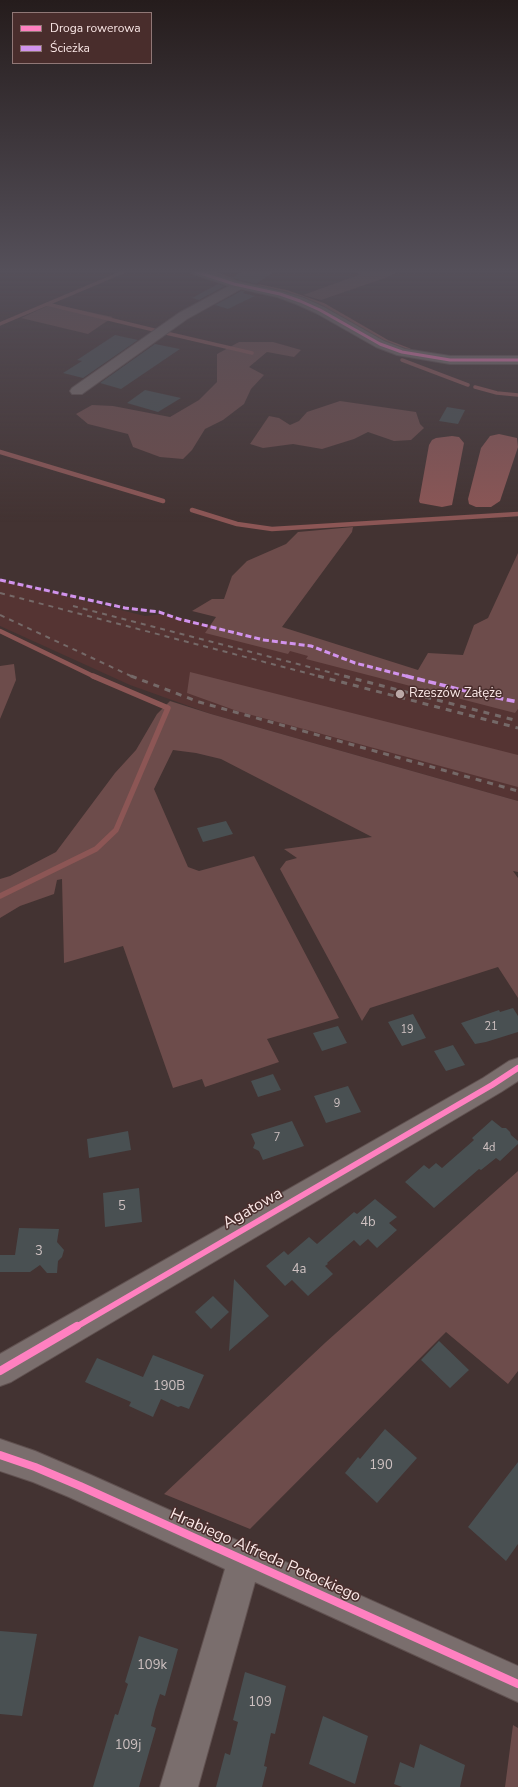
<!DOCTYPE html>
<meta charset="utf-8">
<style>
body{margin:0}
#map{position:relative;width:518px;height:1787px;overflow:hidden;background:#433332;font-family:"Nunito Sans",sans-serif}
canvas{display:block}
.legend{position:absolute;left:12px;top:12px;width:140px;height:52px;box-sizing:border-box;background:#492d2c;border:1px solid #907776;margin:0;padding:5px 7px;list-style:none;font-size:12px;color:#fae7e6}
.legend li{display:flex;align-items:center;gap:8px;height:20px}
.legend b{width:20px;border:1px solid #907776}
</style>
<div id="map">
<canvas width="518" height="1787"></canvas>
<ul class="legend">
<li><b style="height:5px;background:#ff80c0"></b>Droga rowerowa</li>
<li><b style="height:5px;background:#d193ec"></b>Ścieżka</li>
</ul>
</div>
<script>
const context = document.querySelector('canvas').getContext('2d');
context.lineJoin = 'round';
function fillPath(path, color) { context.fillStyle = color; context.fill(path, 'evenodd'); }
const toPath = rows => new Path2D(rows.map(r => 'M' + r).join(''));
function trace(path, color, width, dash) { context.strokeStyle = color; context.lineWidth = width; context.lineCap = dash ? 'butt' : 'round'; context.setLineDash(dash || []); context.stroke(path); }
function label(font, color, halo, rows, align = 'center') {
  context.font = font + ' "Nunito Sans",sans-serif'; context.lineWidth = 3; context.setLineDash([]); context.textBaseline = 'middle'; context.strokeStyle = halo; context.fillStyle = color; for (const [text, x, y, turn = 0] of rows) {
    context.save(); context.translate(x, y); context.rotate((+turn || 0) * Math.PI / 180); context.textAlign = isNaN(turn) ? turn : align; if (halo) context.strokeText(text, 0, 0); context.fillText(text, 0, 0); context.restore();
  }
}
fillPath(toPath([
 [0,580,145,616,164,614,518,699,518,801,211,714,130,685,0,626]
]), '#553433');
fillPath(toPath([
 [354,272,397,272,388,277,321,300,303,295,361,274],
 [57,305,113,317,88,334,21,318,47,306],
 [239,342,273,342,301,350,294,357,267,352,249,367,264,375,251,389,244,404,223,420,205,429,192,450,183,459,160,457,133,447,128,434,88,424,76,414,92,405,113,406,170,417,199,400,217,382,217,354],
 [340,401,416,412,420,424,424,428,411,440,394,441,368,432,354,439,322,449,293,444,263,448,250,444,269,416,279,418,290,425,299,421,307,412],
 [353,527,352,532,282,627,418,670,428,653,463,655,474,625,488,618,518,553,518,709,515,713,306,659,308,656,290,651,288,654,205,633,216,617,192,611,212,599,224,599,232,576,247,561,286,544,298,532],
 [14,664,16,680,0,719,0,666],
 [190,672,518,755,518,787,237,711,187,693],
 [170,701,211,714,518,801,518,872,513,871,518,878,518,998,498,967,370,1008,362,1021,280,869,286,861,297,858,284,849,372,837,221,759,196,753,173,750,154,789,188,867,199,871,254,856,339,1018,267,1039,279,1062,205,1087,202,1079,173,1088,123,946,64,963,62,879,57,880,54,894,20,906,0,918,0,879,10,876,56,852,115,773,136,750,157,714],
 [518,1171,518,1371,508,1384,446,1332,250,1529,164,1494,326,1342],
 [513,1725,518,1728,518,1787,505,1787]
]), '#6d4c4b');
fillPath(toPath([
 [499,434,517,438,518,447,500,501,491,507,476,507,469,504,468,499,481,448,490,436],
 [452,436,459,437,464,443,452,505,442,507,420,503,419,501,429,445,432,440,436,438]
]), '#8c5655');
trace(toPath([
 [211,272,233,280],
 [259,286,287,292,324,305,388,342,409,350],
 [47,304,158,331],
 [0,324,123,272],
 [166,333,252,353],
 [402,360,468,385],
 [475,387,497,393,518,395]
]), '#8c5655', 3.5);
trace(toPath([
 [0,452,163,501],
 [192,510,237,524,272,529,518,514],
 [0,631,95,677]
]), '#8c5655', 4.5);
trace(toPath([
 [0,896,96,849,116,830,168,708,93,676]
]), '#8c5655', 5.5);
fillPath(toPath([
 [242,272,274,272,256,284,231,278],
 [218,284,225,286,199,300,192,298],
 [241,291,245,291,243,293,255,296,228,309,215,305],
 [115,335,138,340,83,378,63,373,82,361,77,360],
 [155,344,180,349,121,389,100,383],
 [145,390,181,398,158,412,127,403],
 [447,407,465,410,458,424,439,421],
 [226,821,233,834,203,842,197,828],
 [513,1008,518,1016,518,1032,486,1042,475,1044,461,1023,499,1010,500,1012],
 [413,1014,426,1038,402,1046,388,1022],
 [338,1026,347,1043,322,1051,313,1033],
 [453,1045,465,1065,446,1071,434,1051],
 [273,1074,281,1090,258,1097,251,1081],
 [348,1086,361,1112,326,1123,314,1096],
 [492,1120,502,1128,506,1128,510,1132,511,1135,518,1141,518,1144,500,1161,496,1158,481,1170,479,1169,434,1208,405,1182,424,1165,429,1169,436,1163,442,1168,474,1140,472,1138],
 [292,1121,304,1146,263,1160,259,1151,253,1148,255,1143,251,1134],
 [128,1131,131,1150,89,1158,87,1139],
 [139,1188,142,1222,105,1227,103,1193],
 [375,1199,397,1217,389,1223,397,1230,377,1248,368,1239,360,1246,354,1240,327,1263,328,1264,325,1266,333,1274,308,1296,292,1280,285,1286,266,1266,284,1251,288,1255,309,1237,317,1244,354,1212,357,1214],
 [19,1228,59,1229,57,1242,64,1250,62,1257,58,1261,57,1273,47,1273,40,1265,30,1272,0,1272,0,1255,15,1255],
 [234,1279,269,1316,229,1351],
 [213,1296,229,1312,211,1329,195,1312],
 [439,1341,469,1370,450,1388,421,1360],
 [153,1355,204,1375,189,1409,181,1406,178,1407,161,1399,153,1417,129,1406,131,1402,85,1382,97,1358,143,1377],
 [385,1429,417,1458,377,1503,345,1473,358,1457,360,1459],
 [518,1462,518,1544,506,1561,468,1527],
 [0,1631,37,1634,22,1716,0,1714],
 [139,1636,178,1649,165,1696,160,1694,155,1710,151,1726,156,1728,139,1787,93,1787,115,1714,118,1715,128,1684,125,1682],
 [245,1672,286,1686,275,1734,271,1733,264,1766,267,1767,262,1787,216,1787,225,1753,230,1755,234,1738,238,1722,233,1720],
 [323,1716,368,1736,355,1784,309,1764],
 [420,1744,465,1765,460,1787,402,1787,394,1784,400,1762,414,1768]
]), '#495052');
const minor = toPath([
 [192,272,207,272,237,281,284,292,304,298,324,307,384,341,405,349,450,356,518,356,518,364,450,364,397,355,376,347,316,313,296,304,277,297,241,289,187,319,82,394,72,394,70,391,72,388,179,313,229,286,193,274,192,272],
 [518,1058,518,1081,501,1092,11,1382,0,1386,0,1354,483,1078,509,1061,518,1058],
 [0,1439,35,1451,91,1475,518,1666,518,1702,255,1582,198,1787,160,1787,225,1569,69,1497,33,1482,0,1471,0,1439]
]);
trace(minor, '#605150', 2);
fillPath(minor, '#7a6e6d');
trace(toPath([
 [0,593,322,677],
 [73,606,348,677],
 [0,615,133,677]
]), '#756968', 2, [5, 5]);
trace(toPath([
 [131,676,199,702,518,791],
 [318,676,518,728],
 [344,676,518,721]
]), '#756968', 3, [6, 6]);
trace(toPath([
 [0,580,125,608,159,612,179,619,264,640,311,646,355,663,410,677]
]), '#d193ec', 3, [6, 3]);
trace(toPath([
 [406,676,478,694,518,702]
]), '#d193ec', 3.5, [8, 3.5]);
trace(toPath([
 [197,272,234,284,280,294,300,301,320,310,380,344,402,352,450,360,518,360]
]), '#ff80c0', 3);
trace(toPath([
 [76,1327,492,1085,518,1068]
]), '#ff80c0', 6);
trace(toPath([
 [0,1371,77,1326],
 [0,1455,35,1467,80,1486,518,1684]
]), '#ff80c0', 8);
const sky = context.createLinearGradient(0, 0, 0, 522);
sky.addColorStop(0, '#251c1c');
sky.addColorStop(0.52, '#55505a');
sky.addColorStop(1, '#55505a00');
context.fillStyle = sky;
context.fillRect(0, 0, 518, 522);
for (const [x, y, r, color] of [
 [400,694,5,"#baa8a7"]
]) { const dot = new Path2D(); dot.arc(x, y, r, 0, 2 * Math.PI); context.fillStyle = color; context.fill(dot); trace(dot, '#492d2c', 1.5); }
label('11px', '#cec1c1', null, [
 ["21",491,1027],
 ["19",407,1030],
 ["9",337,1104],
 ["7",277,1138],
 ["4d",489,1148]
]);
label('13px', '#fae7e6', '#492d2c', [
 ["Rzeszów Załęże",409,694]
], 'left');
label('13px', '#cec1c1', null, [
 ["5",122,1207],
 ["4b",368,1223],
 ["3",39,1252],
 ["4a",299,1270],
 ["190B",169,1387],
 ["190",381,1466],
 ["109k",152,1666],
 ["109",260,1703],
 ["109j",128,1746]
]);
label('16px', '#fae7e6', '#492d2c', [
 ["Agatowa",253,1209,-30],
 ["Hrabiego Alfreda Potockiego",265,1556,24]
]);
</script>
